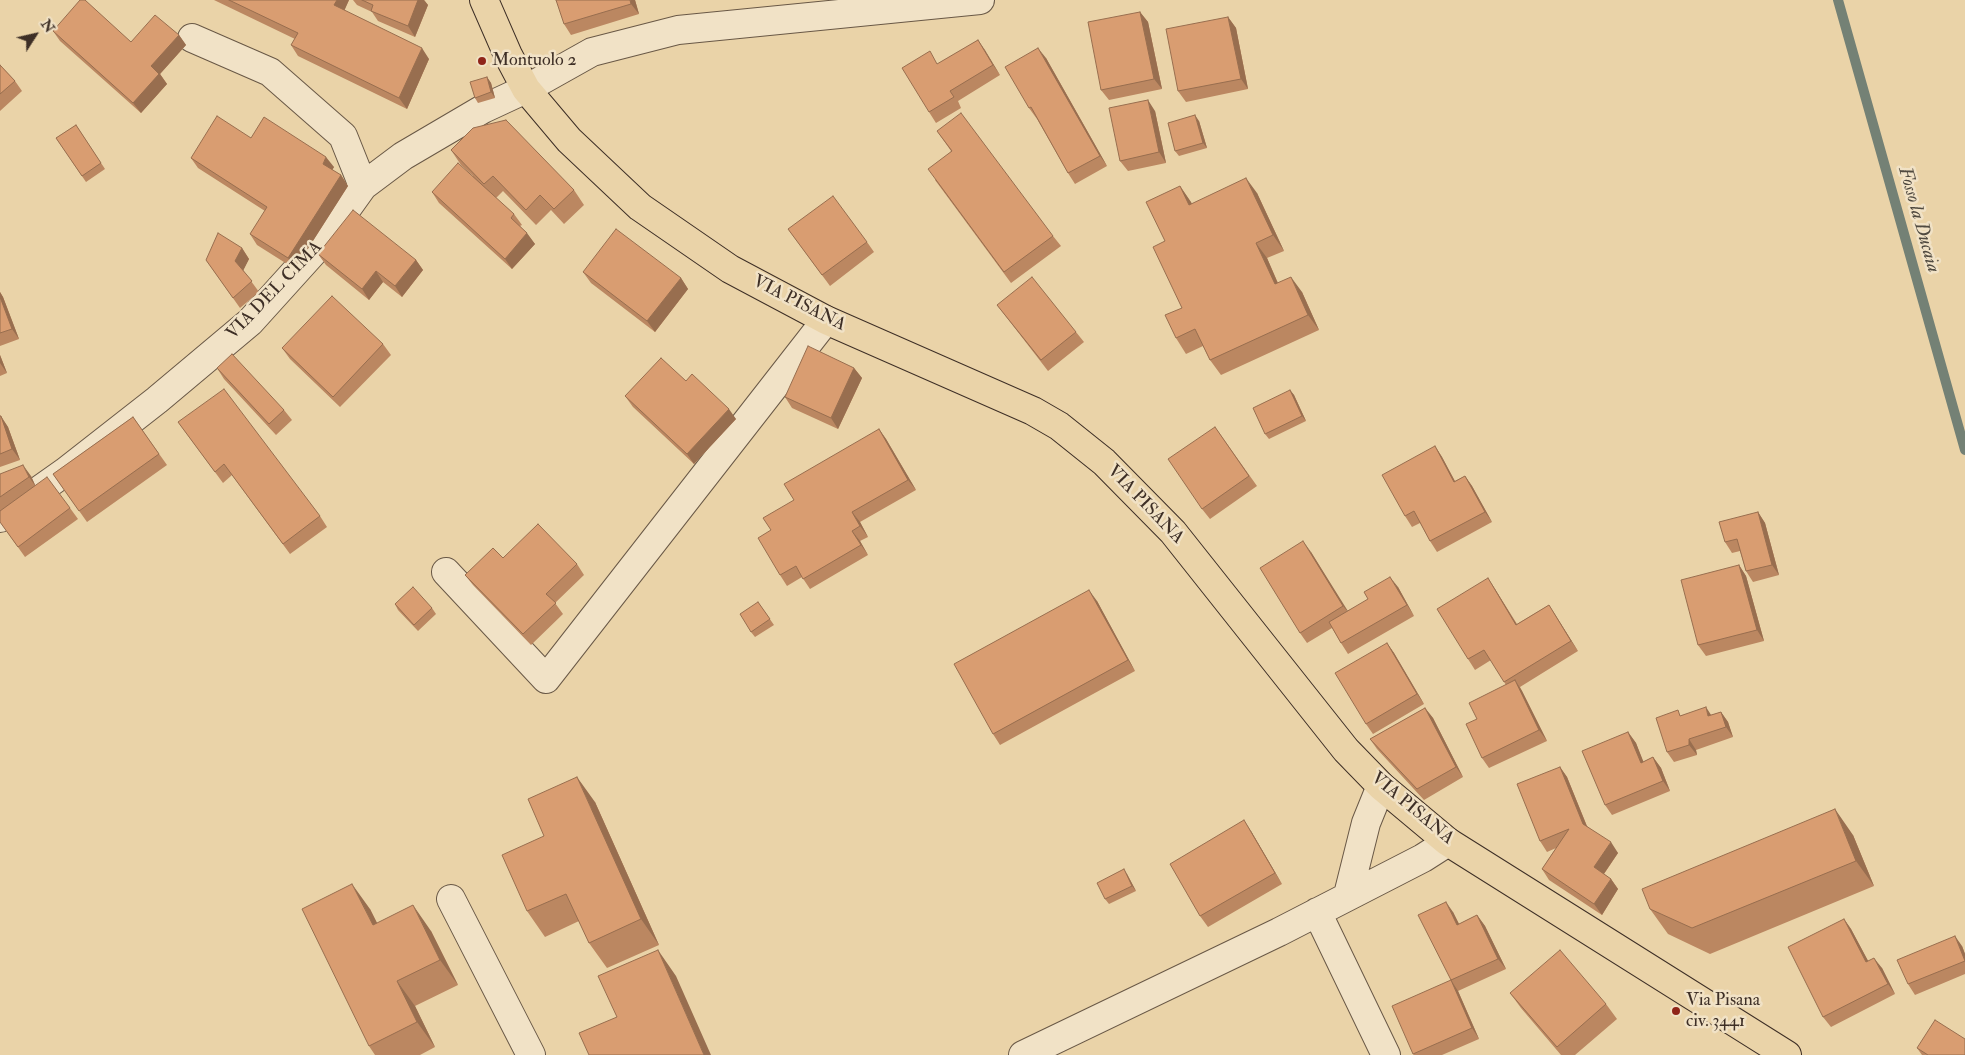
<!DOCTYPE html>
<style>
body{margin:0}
#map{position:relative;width:1965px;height:1055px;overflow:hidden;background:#ead3a8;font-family:"IM FELL Double Pica",serif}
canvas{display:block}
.north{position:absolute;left:10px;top:10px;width:50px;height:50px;-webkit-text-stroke:4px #f1e2c6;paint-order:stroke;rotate:55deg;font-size:14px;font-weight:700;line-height:20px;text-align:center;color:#3e2f26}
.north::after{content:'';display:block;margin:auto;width:18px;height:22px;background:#3e2f26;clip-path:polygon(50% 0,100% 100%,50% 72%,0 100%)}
</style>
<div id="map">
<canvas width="1965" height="1055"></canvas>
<div class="north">N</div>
</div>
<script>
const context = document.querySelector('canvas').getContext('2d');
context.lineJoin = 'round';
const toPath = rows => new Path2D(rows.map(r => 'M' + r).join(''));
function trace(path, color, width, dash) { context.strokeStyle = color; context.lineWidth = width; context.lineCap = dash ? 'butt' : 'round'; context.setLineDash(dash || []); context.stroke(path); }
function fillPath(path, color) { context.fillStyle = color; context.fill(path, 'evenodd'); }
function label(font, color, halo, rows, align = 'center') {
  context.font = font + ' "IM FELL Double Pica",serif'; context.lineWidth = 5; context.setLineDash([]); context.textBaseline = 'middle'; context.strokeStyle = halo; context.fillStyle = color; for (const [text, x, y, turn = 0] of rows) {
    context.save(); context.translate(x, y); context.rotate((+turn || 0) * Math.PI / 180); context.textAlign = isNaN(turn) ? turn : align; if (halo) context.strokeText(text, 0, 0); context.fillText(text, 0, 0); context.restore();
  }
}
trace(toPath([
 [1838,0,1965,450]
]), '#748175', 10);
const minor = toPath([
 [192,38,270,72,343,136,363,186],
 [0,518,65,472,157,400,250,322,325,239,363,186,403,156,483,109,526,89,592,52,678,30,980,0],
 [446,572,546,679,826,320],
 [1348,895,1366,823,1381,786],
 [451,899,531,1055],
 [1317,912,1386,1055],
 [1023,1055,1279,932,1423,858,1448,842]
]);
const major = toPath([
 [484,0,508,55,526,89,569,140,640,207,730,269,826,320,1033,411,1059,426,1104,462,1173,532,1346,750,1381,786,1448,842,1787,1055]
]);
trace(minor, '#695846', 30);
trace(major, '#3e2f26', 30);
trace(minor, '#f1e2c6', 28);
trace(major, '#ead3a8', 28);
fillPath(toPath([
 [214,0,349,0,344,10,429,59,407,109,298,56,291,45,295,39],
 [353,0,424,0,428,5,415,37,378,21,372,12,357,5],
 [635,0,639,14,571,35,564,24],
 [1140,12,1148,22,1162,89,1109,100,1101,90],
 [1228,17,1236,28,1248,89,1186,102,1178,91],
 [53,31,131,42,179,35,186,45,160,74,167,84,141,113,60,41],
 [978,40,1000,75,958,101,961,108,936,123,929,112,938,64],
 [1046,58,1107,166,1075,184,1068,173,1037,119,1029,108],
 [0,65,15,81,22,91,0,111],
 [487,77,491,83,495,98,478,103,475,98],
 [1155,111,1166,163,1128,171,1120,161],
 [1199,121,1207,148,1179,156,1175,151],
 [76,125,105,169,86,182,56,138],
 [937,131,1053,236,1061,246,1011,283,935,180,951,151],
 [251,138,334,167,332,170,341,175,348,186,295,269,257,245,250,234,265,211,198,168,191,158],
 [451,150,574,190,584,205,564,224,551,210,536,225,503,191,496,198,514,214,522,225,520,226,535,244,512,269,439,203,432,192,473,176,461,165],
 [1180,186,1192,204,1257,193,1284,251,1267,258,1278,283,1302,292,1319,330,1221,375,1210,360,1203,346,1186,354,1176,338,1182,308,1165,241],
 [788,229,867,242,874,252,830,286],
 [242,248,249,259,243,270,259,292,240,308,206,260],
 [318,254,416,260,423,270,402,297,383,282,369,300,326,265],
 [583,272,681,278,688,289,655,332,591,283],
 [0,292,3,297,19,339,0,346],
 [997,305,1076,332,1084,342,1048,371],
 [383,344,391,355,340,407,290,359,282,348],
 [0,355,7,373,0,376],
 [217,368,284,410,292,420,276,435,224,379],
 [854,368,862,378,838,429,792,408,785,397],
 [686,381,736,419,694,464,633,407,625,396],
 [1290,390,1294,395,1306,421,1269,439,1265,434],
 [0,416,8,427,20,460,0,467],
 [133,417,167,465,87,522,53,474],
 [178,422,320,516,327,527,290,554,232,475,223,483],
 [1215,427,1257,486,1210,519,1202,509],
 [879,429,886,439,916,490,860,522,868,537,860,541,868,555,810,589,802,577,787,586,780,575,794,500],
 [1435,446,1442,457,1455,481,1465,476,1472,486,1492,522,1437,552,1430,541,1420,523,1412,527,1405,516],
 [0,474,31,476,35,485,70,508,78,519,25,557,0,522],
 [1758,512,1765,523,1779,575,1753,582,1746,571,1740,551,1732,553,1725,542],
 [1311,552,1347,611,1398,587,1414,616,1348,654,1341,643,1332,628,1307,643,1300,633],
 [503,558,577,564,584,575,555,603,563,614,531,645,473,585,465,575],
 [1739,565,1746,576,1764,641,1706,656,1698,645],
 [1488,578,1495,589,1517,624,1549,605,1578,651,1520,687,1547,741,1489,768,1482,758,1477,719,1506,685,1491,660,1475,670,1468,659],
 [1097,601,1135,671,1000,745,993,734],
 [758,602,774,625,755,637,751,632],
 [395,604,432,608,436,614,418,631,398,610],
 [1387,643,1394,653,1424,704,1373,734,1366,724],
 [1425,708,1433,718,1463,777,1424,800,1377,749,1370,739],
 [1721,712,1728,722,1733,737,1696,750,1697,755,1674,762,1667,752,1682,715,1711,715],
 [1628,732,1636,743,1643,762,1653,757,1661,768,1670,791,1612,815,1605,805],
 [1560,767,1567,777,1587,826,1618,853,1604,874,1611,879,1618,889,1602,915,1549,880,1542,869,1556,848,1547,852,1540,841],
 [595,802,659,945,607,968,589,943,579,921,545,937,527,911],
 [1251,831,1282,884,1208,927,1200,916],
 [1853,835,1874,886,1710,954,1668,934,1650,909],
 [1127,874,1136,891,1109,904,1105,899],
 [370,909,377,923,431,931,458,985,415,1006,435,1047,420,1055,375,1055,369,1046],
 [1453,912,1459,924,1477,915,1485,926,1506,969,1458,991,1479,1039,1442,1055,1414,1055,1413,1054,1451,980],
 [1844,919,1851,929,1868,961,1882,968,1895,994,1831,1027,1823,1017],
 [1962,946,1965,954,1965,974,1915,995,1908,984],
 [1510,993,1606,1004,1617,1019,1575,1055,1561,1055,1521,1008],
 [1917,1048,1965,1055,1922,1055]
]), '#bb8761');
fillPath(toPath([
 [337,0,349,0,342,16,334,5],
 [418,0,424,0,428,5,415,37,408,26],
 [630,0,635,0,639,14,631,4],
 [1140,12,1148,22,1162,89,1154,79],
 [1228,17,1236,28,1248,89,1241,79],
 [179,35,186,45,160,74,167,84,141,113,133,103,151,66],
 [978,40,985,50,1000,75,993,65],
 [422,48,429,59,407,109,399,98],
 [1038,48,1046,58,1107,166,1100,156],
 [487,77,491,83,495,98,491,92],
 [1148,100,1155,111,1166,163,1159,152],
 [1195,115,1199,121,1207,148,1203,143],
 [326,157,334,167,330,174,323,164],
 [341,175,348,186,295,269,288,258],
 [1246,178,1257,193,1284,251,1273,235],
 [1180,186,1191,202,1200,220,1189,205],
 [527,233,535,244,512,269,505,259],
 [1256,243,1267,258,1285,300,1275,284],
 [242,248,249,259,243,271,235,261],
 [416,260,423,270,402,297,395,286],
 [376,271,383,282,369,300,362,289],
 [1291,277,1302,292,1319,330,1308,315],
 [681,278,688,289,655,332,647,321],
 [0,292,3,297,19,339,12,329,0,297],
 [0,355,7,373,0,363],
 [854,368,862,378,838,429,831,418],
 [1290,390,1294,395,1306,421,1302,416],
 [729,409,736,419,694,464,687,454],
 [1,416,8,427,20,460,12,449],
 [879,429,886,439,916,490,908,480],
 [1435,446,1442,457,1461,493,1454,482],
 [23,465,31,476,36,487,29,477],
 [1465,476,1472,486,1492,522,1485,512],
 [852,512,860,522,868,537,860,526],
 [1758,512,1765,523,1779,575,1772,565],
 [852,531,860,541,868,555,861,545],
 [1303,541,1311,552,1351,616,1343,606],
 [1739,565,1746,576,1764,641,1757,630],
 [1390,577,1398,587,1414,616,1407,605],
 [1488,578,1495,589,1523,635,1516,625],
 [1089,590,1097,601,1135,671,1128,660],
 [1549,605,1556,616,1578,651,1571,641],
 [1387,643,1394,653,1424,704,1417,694],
 [1515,680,1522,691,1547,741,1539,730],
 [1706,707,1713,718,1708,716],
 [1425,708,1433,718,1463,777,1456,767],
 [1721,712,1728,722,1733,737,1726,727],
 [1628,732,1636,743,1648,773,1641,763],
 [1689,739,1696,750,1697,755,1689,745],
 [1653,757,1661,768,1670,791,1663,781],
 [1560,767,1567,777,1590,834,1583,824],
 [577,777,595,802,659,945,641,919],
 [1835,809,1853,835,1874,886,1856,861],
 [1244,820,1251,831,1282,884,1275,873],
 [1611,842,1618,853,1601,878,1594,867],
 [1124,869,1127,874,1136,891,1132,886],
 [1611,879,1618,889,1602,915,1594,904],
 [352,884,370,909,391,951,373,925],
 [1446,902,1453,912,1465,936,1457,925],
 [413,905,431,931,458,985,440,960],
 [1477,915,1485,926,1506,969,1498,959],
 [1844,919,1851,929,1874,972,1866,962],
 [1955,936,1962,946,1965,954,1965,961],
 [658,950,676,976,711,1055,704,1055],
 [1874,958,1882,968,1895,994,1888,984],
 [1451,980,1458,991,1479,1039,1472,1028],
 [397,981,415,1006,435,1047,417,1022]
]), '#986e4f');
const building = toPath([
 [80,0,85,0,131,42,155,15,179,35,151,66,159,74,133,103,53,31,80,0],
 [229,0,337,0,334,5,422,48,399,98,291,45,298,33,229,0],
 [362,0,418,0,408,26,371,11,373,5,362,0],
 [556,0,630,0,631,4,564,24,556,0],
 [1140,12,1154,79,1101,90,1088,22,1140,12],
 [1228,17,1241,79,1178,91,1166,29,1228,17],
 [978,40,993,65,950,91,954,97,929,112,902,68,930,51,937,64,978,40],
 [1038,48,1100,156,1068,173,1031,107,1029,108,1005,67,1038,48],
 [0,65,15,81,0,94,0,65],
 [487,77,491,92,475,98,470,82,487,77],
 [1148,100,1159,152,1120,161,1109,108,1148,100],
 [961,113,1053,236,1004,272,928,169,952,151,937,131,961,113],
 [1195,115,1203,143,1175,151,1168,123,1195,115],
 [217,116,251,138,264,117,326,157,323,164,341,175,288,258,250,234,267,207,191,158,217,116],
 [506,120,574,190,554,209,540,195,526,210,493,176,484,184,451,150,473,128,506,120],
 [76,125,101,163,82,176,56,138,76,125],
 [458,163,514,214,511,218,527,233,505,259,432,192,458,163],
 [1246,178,1273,235,1256,243,1275,284,1291,277,1308,315,1210,360,1195,329,1176,338,1165,315,1182,308,1153,247,1165,241,1146,202,1180,186,1189,205,1246,178],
 [833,196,867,242,822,275,788,229,833,196],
 [353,210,416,260,395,286,376,271,362,289,318,254,353,210],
 [616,229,681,278,647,321,583,272,616,229],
 [218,233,242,248,235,261,252,281,233,298,206,260,218,233],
 [1032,277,1076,332,1041,360,997,305,1032,277],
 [332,296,383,344,333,397,282,348,332,296],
 [0,297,12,329,0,333,0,297],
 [808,346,854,368,831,418,785,397,808,346],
 [232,354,284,410,269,424,217,368,232,354],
 [661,358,686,381,692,374,729,409,687,454,625,396,661,358],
 [224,389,320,516,283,544,224,464,215,472,178,422,224,389],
 [1290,390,1302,416,1265,434,1253,408,1290,390],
 [0,416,1,416,12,449,0,454,0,416],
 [133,417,159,454,79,511,53,474,133,417],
 [1215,427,1249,476,1202,509,1168,459,1215,427],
 [879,429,908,480,852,512,860,526,852,531,861,545,803,579,796,566,780,575,758,538,771,530,763,518,794,500,784,484,879,429],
 [1435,446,1454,482,1465,476,1485,512,1430,541,1414,511,1405,516,1382,475,1435,446],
 [23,465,29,477,0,497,0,474,23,465],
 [47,477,70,508,18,547,0,522,0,511,47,477],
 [1758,512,1772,565,1746,571,1737,539,1725,542,1719,522,1758,512],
 [538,524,577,564,546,594,556,603,523,634,465,575,493,548,503,558,538,524],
 [1303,541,1343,606,1300,633,1260,568,1303,541],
 [1739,565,1757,630,1698,645,1681,580,1739,565],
 [1390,577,1407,605,1341,643,1329,622,1368,599,1364,592,1390,577],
 [1488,578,1516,625,1549,605,1571,641,1504,682,1484,650,1468,659,1437,609,1488,578],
 [413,587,432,608,414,625,395,604,413,587],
 [1089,590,1128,660,993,734,954,664,1089,590],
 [758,602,770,619,751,632,740,614,758,602],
 [1387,643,1417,694,1366,724,1335,673,1387,643],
 [1515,680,1539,730,1482,758,1466,724,1477,719,1469,703,1515,680],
 [1706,707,1708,716,1721,712,1726,727,1689,739,1689,745,1667,752,1656,718,1678,710,1680,716,1706,707],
 [1425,708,1456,767,1417,789,1370,739,1425,708],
 [1628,732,1641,763,1653,757,1663,781,1605,805,1582,751,1628,732],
 [1560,767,1583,824,1611,842,1594,867,1611,879,1594,904,1542,869,1569,829,1540,841,1517,784,1560,767],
 [577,777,641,919,589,943,566,894,527,911,502,855,544,836,528,799,577,777],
 [1835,809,1856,861,1692,928,1650,909,1642,889,1835,809],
 [1244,820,1275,873,1200,916,1170,864,1244,820],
 [1124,869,1132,886,1105,899,1097,883,1124,869],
 [352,884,373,925,413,905,440,960,397,981,417,1022,369,1046,302,909,352,884],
 [1446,902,1457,925,1477,915,1498,959,1451,980,1418,915,1446,902],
 [1844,919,1866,962,1874,958,1888,984,1823,1017,1788,947,1844,919],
 [1955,936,1965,961,1908,984,1897,960,1955,936],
 [658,950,704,1055,589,1055,579,1033,617,1017,598,976,658,950],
 [1560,950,1606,1004,1557,1047,1510,993,1560,950],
 [1451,980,1472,1028,1413,1054,1392,1006,1451,980],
 [1935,1020,1965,1039,1965,1055,1928,1055,1917,1048,1935,1020]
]);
fillPath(building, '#d99d71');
trace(building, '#986e4f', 1);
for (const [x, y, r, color] of [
 [482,61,5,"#8f2418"],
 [1676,1011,5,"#8f2418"]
]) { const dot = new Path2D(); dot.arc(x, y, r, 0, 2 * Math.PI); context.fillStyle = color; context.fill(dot); trace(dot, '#f1e2c6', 2); }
label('18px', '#3e2f26', '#f1e2c6', [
 ["Montuolo 2",492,61],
 ["Via Pisana",1686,1001],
 ["civ. 3441",1686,1022]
], 'left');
label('18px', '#3e2f26', '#f1e2c6', [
 ["VIA DEL CIMA",275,291,-46],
 ["VIA PISANA",799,304,27],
 ["VIA PISANA",1145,505,46],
 ["VIA PISANA",1412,809,40]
]);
label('italic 19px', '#504a40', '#f1e2c6', [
 ["Fosso la Ducaia",1918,220,74]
]);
</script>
